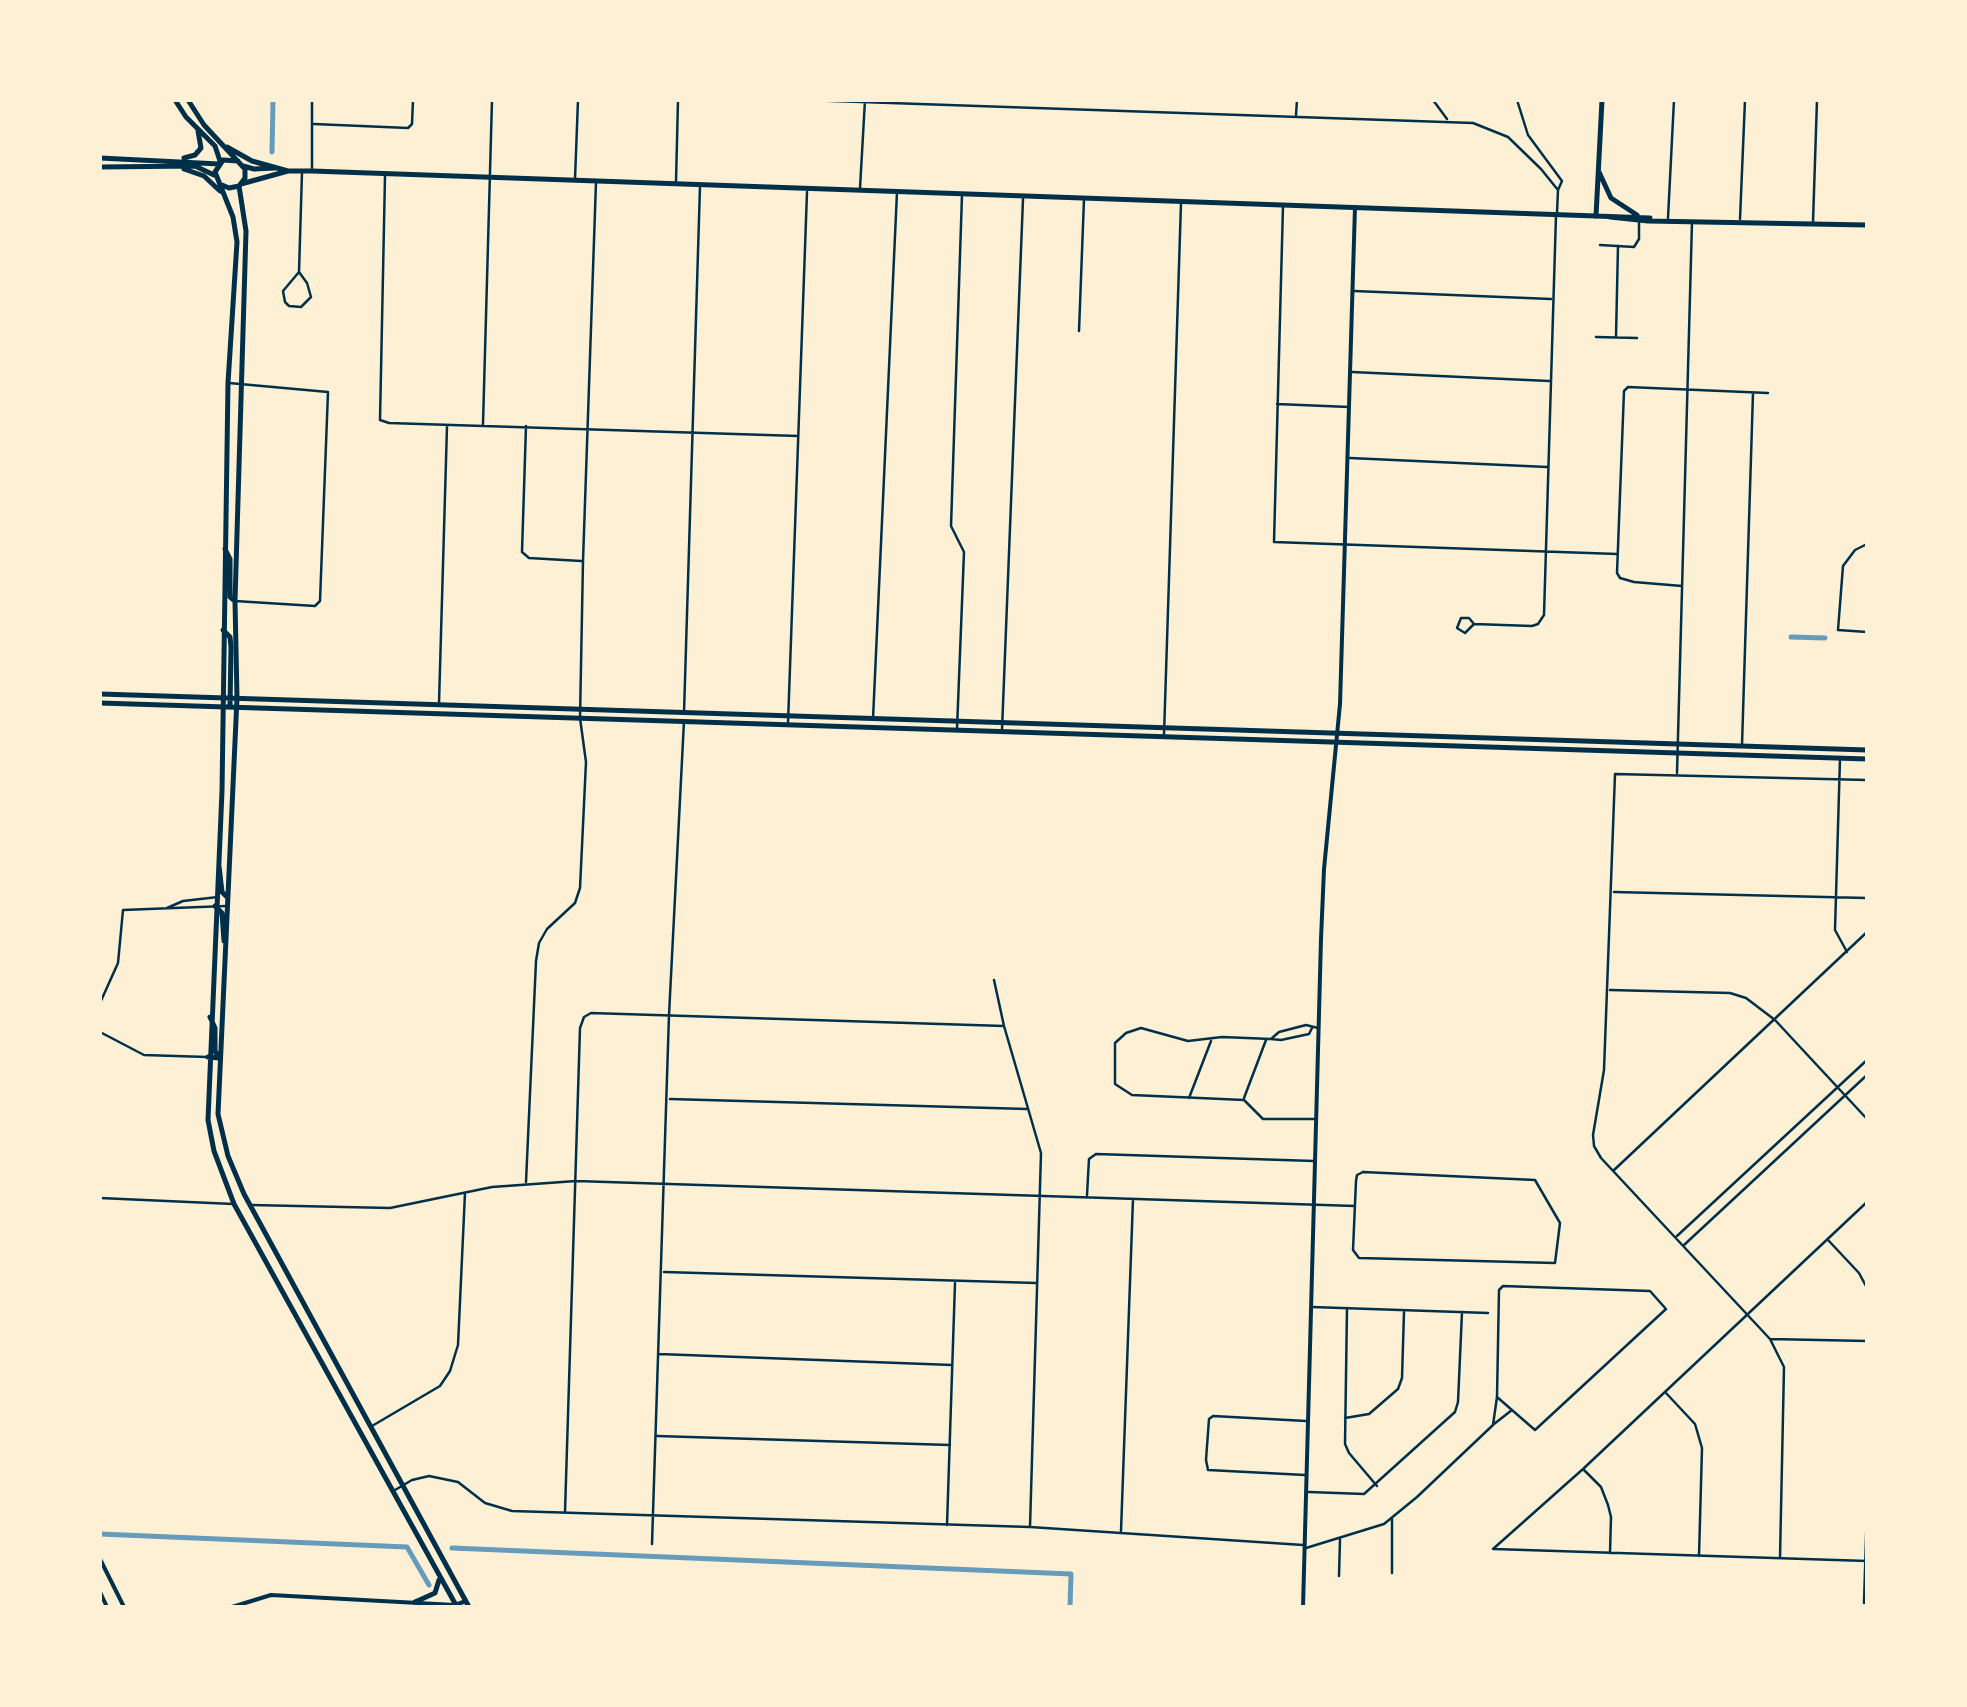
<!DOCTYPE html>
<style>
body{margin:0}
#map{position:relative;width:1967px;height:1707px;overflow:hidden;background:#fdf0d5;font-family:"Fira Sans Condensed",sans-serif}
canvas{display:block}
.frame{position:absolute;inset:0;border:102px solid #fdf0d5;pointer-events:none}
</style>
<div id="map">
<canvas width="1967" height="1707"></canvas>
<div class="frame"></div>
</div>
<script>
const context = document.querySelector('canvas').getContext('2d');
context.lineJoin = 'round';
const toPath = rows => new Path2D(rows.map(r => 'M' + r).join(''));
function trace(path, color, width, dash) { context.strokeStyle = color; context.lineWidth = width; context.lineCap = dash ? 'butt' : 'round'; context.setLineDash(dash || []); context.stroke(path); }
trace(toPath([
 [272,152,273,100],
 [1791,637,1825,638],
 [100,1534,407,1547,429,1585],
 [452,1548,1071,1574,1070,1607]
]), '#669bbc', 5);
trace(toPath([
 [312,100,312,168],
 [803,100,1473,123,1508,137,1541,169,1558,190,1557,213],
 [1433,100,1447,119],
 [1517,100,1528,135,1562,181,1558,190],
 [1296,115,1297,100],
 [314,124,408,128,412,124,413,100],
 [385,176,380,420,389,423,798,436],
 [575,179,578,100],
 [676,182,678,100],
 [860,188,865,100],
 [1283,206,1274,542,1617,554],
 [1668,218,1674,100],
 [1740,219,1745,100],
 [1813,222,1817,100],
 [1600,245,1634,247,1639,239,1639,222],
 [299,272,283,291,285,302,289,306,301,307,311,297,307,283,299,272,302,172],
 [1354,291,1551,299],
 [1079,331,1084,199],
 [1596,337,1637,338],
 [1616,337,1618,246],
 [1352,372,1549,381],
 [229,383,328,392,320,601,315,606,235,601],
 [1277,404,1349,407],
 [483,424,492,100],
 [526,426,522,552,529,558,581,561],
 [1350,458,1547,467],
 [1867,544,1855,550,1843,566,1838,630,1867,632],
 [1682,586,1634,582,1620,578,1617,573,1624,391,1628,387,1768,393],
 [1474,624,1469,618,1461,618,1457,628,1465,633,1474,624,1532,626,1538,624,1544,615,1556,215],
 [439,703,447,426],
 [684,713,700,186],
 [873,719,897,192],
 [788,723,807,192],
 [957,729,964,552,951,526,962,195],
 [1002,730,1023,199],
 [1164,735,1181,203],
 [1742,745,1753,393],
 [1840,758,1835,930,1847,952],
 [1677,773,1692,222],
 [1614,892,1867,898],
 [167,908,183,901,218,897],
 [994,980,1004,1026,1041,1153,1030,1527],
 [1610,990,1730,993,1746,998,1775,1020,1867,1119],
 [100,1003,118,963,123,910,226,906],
 [1312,1028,1309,1034,1281,1040,1271,1039,1279,1032,1306,1025,1318,1028],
 [100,1032,144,1055,207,1057],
 [1271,1039,1222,1037,1188,1041,1141,1028,1126,1033,1115,1043,1115,1084,1132,1095,1244,1100,1263,1119,1315,1119],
 [1189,1098,1211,1041],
 [1244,1098,1266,1040],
 [670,1099,1027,1109],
 [1613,1171,1867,932],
 [1363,1172,1535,1180,1560,1223,1555,1263,1359,1258,1353,1250,1356,1181,1357,1175,1363,1172],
 [526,1182,536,961,539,943,547,929,575,903,580,888,586,762,580,718,583,561,596,182],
 [1087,1195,1089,1159,1096,1154,1314,1161],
 [100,1198,233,1204],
 [251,1205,390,1208,492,1187,576,1181,1355,1206],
 [1677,1236,1867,1060],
 [1828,1240,1859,1273,1867,1288],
 [1684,1245,1867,1075],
 [664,1272,1036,1283],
 [1312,1307,1488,1313],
 [1347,1308,1345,1444,1349,1453,1377,1486],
 [1770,1339,1867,1341],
 [659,1354,952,1365],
 [1666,1393,1695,1424,1702,1448,1699,1556],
 [1345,1418,1369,1414,1398,1389,1402,1378,1404,1312],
 [1494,1424,1512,1410],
 [372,1426,440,1386,450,1371,458,1345,465,1193],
 [657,1436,950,1445],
 [1584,1470,1601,1487,1608,1505,1611,1517,1610,1553],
 [1305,1475,1208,1470,1206,1460,1209,1419,1213,1416,1306,1421],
 [395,1490,412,1480,429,1476,458,1482,485,1503,512,1511,1030,1527,1303,1545],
 [1309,1492,1364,1494,1455,1412,1458,1402,1462,1312],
 [565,1512,580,1028,584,1017,591,1013,1004,1026],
 [947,1525,955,1283],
 [1121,1531,1133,1199],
 [652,1544,669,1015,684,721],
 [1306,1548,1384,1524,1417,1497,1493,1425,1497,1397,1499,1290,1503,1286,1650,1291,1666,1309,1535,1430,1497,1397],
 [1493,1549,1583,1469,1867,1202],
 [1494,1549,1867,1561],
 [1780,1558,1784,1367,1770,1339,1601,1158,1594,1146,1593,1135,1604,1070,1615,774,1867,780],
 [1392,1573,1392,1519],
 [1339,1576,1340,1539],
 [1864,1603,1867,1506]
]), '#003049', 2.5);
trace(toPath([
 [100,1559,124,1607],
 [100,1592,107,1607],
 [232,1607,271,1595,455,1605,466,1601],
 [1303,1607,1321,939,1324,869,1340,704,1355,207]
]), '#003049', 4);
trace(toPath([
 [175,100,186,117,215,146,220,161],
 [188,100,204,125,245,169,245,178,239,186,229,188,222,185],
 [227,147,252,161,288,171],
 [100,158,219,164],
 [184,158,195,155,201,148,198,131],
 [238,161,223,160,215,172,233,217,237,242,228,383,222,791,208,1120,214,1151,234,1204,457,1607],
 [243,166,254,169,275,168],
 [100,167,195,166,214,175],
 [184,169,204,176,220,191],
 [241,184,288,171,312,171,1596,216],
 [239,186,246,231,235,601,237,698,218,1114,228,1156,244,1194,469,1607],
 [225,549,230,559,230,597,235,601],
 [219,866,222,892,227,897],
 [215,906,222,913,224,941],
 [208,1057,219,1058,215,1051,215,1028,210,1017],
 [415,1602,435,1593,439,1580]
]), '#003049', 5);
trace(toPath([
 [1602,100,1596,216,1650,218],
 [1599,172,1611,198,1637,215],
 [1610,217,1648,221,1867,225],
 [223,630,230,637,231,647,230,707],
 [100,694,1867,750],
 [100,703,1867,759]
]), '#003049', 5);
</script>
